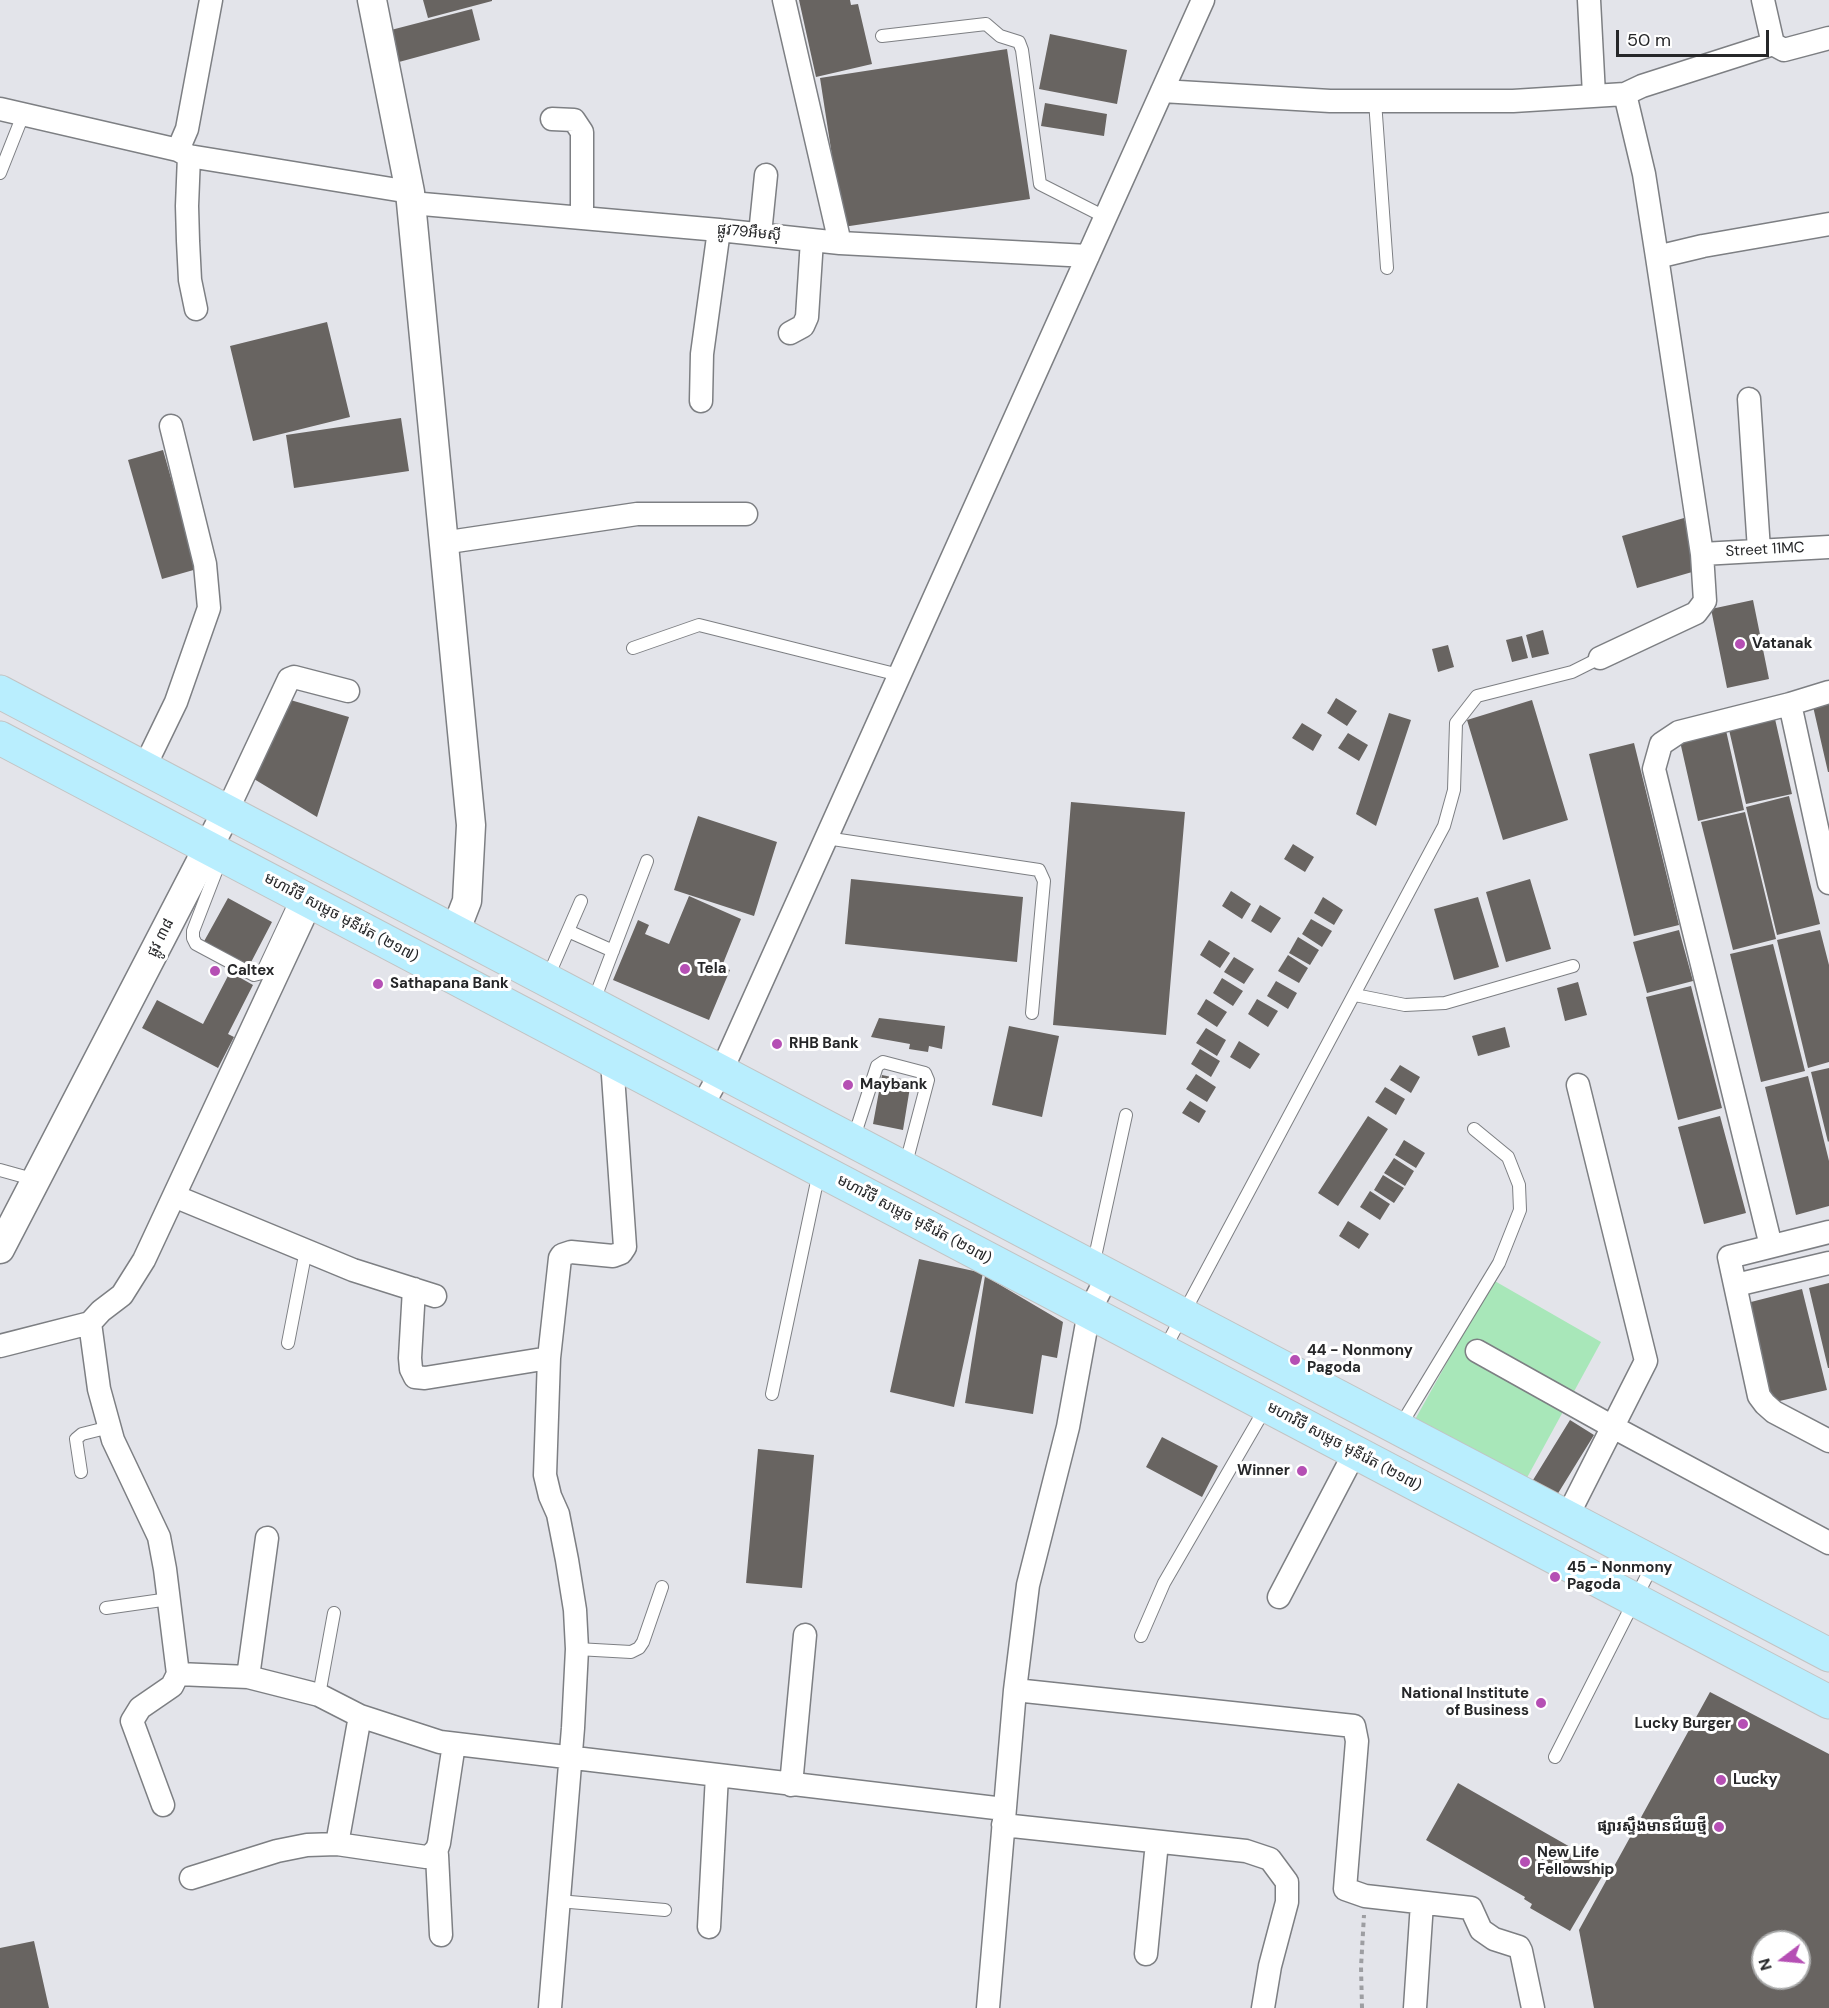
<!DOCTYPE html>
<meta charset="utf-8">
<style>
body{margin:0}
#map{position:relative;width:1829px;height:2008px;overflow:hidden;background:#e3e4ea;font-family:"DM Sans",sans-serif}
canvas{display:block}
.north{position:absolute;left:1751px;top:1930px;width:60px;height:60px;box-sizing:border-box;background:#fff;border:2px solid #a8a9a9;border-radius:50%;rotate:254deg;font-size:16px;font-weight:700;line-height:24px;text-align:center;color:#262729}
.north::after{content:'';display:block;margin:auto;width:21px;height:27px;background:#b54fb4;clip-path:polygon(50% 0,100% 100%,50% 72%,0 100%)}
.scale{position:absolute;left:1616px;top:30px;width:153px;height:27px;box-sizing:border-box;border:3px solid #262729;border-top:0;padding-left:8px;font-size:18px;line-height:21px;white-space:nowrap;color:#262729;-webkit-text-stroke:4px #fff;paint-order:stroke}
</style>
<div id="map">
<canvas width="1829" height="2008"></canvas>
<div class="north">N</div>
<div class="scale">50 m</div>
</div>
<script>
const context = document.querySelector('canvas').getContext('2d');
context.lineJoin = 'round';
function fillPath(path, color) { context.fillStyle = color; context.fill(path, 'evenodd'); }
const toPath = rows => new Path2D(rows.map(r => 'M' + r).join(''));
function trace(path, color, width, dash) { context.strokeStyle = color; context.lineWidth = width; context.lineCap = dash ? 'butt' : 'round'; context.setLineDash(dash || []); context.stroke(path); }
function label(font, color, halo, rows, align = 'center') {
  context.font = font + ' "DM Sans","Noto Sans Khmer",sans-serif'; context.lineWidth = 6; context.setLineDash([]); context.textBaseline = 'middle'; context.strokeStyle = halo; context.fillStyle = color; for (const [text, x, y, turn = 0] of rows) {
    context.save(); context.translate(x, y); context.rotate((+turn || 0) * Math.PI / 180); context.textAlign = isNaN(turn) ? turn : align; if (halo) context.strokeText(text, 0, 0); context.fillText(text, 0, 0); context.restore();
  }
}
fillPath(toPath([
 [1493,1280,1601,1342,1523,1485,1412,1425]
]), '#a8e7b9');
fillPath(toPath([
 [423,0,492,0,492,1,428,18],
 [799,0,850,0,851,5,858,4,872,64,816,77],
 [472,9,480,40,399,62,391,30],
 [1050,34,1127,50,1117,104,1039,89],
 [1007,49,1030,199,843,227,820,78],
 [1045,103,1107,114,1104,136,1041,126],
 [327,322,350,417,253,441,230,346],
 [401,418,409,471,294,488,286,435],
 [163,450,197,569,162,579,128,460],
 [1684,518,1699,570,1637,588,1622,536],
 [1753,600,1769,679,1727,688,1711,609],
 [1543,630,1549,654,1532,658,1526,635],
 [1522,636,1528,658,1512,662,1506,640],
 [1448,645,1454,667,1438,672,1432,649],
 [1336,698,1357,711,1347,726,1327,713],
 [1829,698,1829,772,1828,772,1812,702],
 [287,699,349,717,317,817,254,779],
 [1532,700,1568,820,1503,840,1467,720],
 [1773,710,1792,794,1746,804,1727,721],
 [1389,713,1411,720,1376,826,1356,814],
 [1302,723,1322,735,1313,751,1292,738],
 [1725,726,1744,810,1698,821,1679,737],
 [1348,733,1368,745,1359,761,1338,748],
 [1634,743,1679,925,1634,936,1589,754],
 [1789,796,1820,924,1777,935,1746,807],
 [1071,802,1185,812,1166,1035,1053,1025],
 [1745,812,1776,939,1733,950,1701,822],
 [698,816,777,842,754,916,674,890],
 [1293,844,1314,857,1305,872,1284,859],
 [851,879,1023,897,1017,962,845,944],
 [1530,879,1551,949,1506,962,1486,892],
 [1231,891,1251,904,1242,919,1222,906],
 [689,896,741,919,722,966,730,970,709,1020,613,980,638,920,649,925,645,934,669,944],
 [1323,897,1343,910,1334,925,1314,913],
 [1478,897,1499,967,1454,980,1434,909],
 [228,898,272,922,247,970,202,945],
 [1260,905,1281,918,1271,933,1251,921],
 [1311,919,1332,931,1322,947,1302,934],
 [1679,930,1693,981,1647,993,1633,942],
 [1820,930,1829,965,1829,1062,1808,1068,1777,940],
 [1298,937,1319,950,1310,965,1289,953],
 [1209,940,1230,953,1220,968,1200,955],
 [1773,944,1805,1071,1761,1082,1730,954],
 [1288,955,1308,968,1299,983,1278,971],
 [1234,957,1254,969,1244,984,1224,972],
 [230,972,253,985,228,1034,234,1037,218,1068,142,1028,157,1000,203,1024],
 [1222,978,1243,991,1233,1006,1213,993],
 [1276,981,1297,993,1288,1009,1267,996],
 [1578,982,1587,1015,1565,1021,1557,988],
 [1691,986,1722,1108,1678,1120,1646,997],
 [1206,999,1227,1012,1217,1027,1197,1014],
 [1257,999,1278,1011,1268,1027,1248,1014],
 [879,1018,945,1026,942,1049,929,1046,928,1052,909,1049,910,1044,871,1037],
 [1009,1026,1059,1036,1042,1117,992,1105],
 [1505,1027,1510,1047,1478,1056,1472,1036],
 [1206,1028,1226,1040,1217,1056,1196,1043],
 [1239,1041,1260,1054,1250,1069,1230,1057],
 [1200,1049,1220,1061,1211,1077,1191,1064],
 [1400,1065,1420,1077,1411,1093,1390,1080],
 [1829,1068,1829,1141,1828,1142,1811,1072],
 [1196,1074,1216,1087,1207,1102,1186,1089],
 [882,1075,911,1081,903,1130,873,1124],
 [1808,1076,1829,1161,1829,1206,1796,1215,1765,1087],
 [1385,1087,1405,1099,1396,1115,1375,1102],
 [1190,1101,1206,1111,1199,1123,1182,1113],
 [1368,1116,1388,1129,1338,1206,1318,1193],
 [1720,1116,1746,1213,1704,1224,1678,1127],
 [1404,1140,1425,1153,1416,1168,1395,1155],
 [1394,1158,1414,1171,1405,1186,1384,1173],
 [1383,1175,1404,1188,1394,1203,1374,1190],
 [1370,1191,1390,1204,1380,1220,1360,1207],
 [1348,1221,1369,1234,1359,1249,1339,1236],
 [919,1259,983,1273,954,1407,890,1392],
 [985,1276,1063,1322,1057,1358,1042,1355,1033,1414,965,1403],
 [1829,1283,1829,1368,1828,1368,1809,1288],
 [1802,1289,1827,1390,1771,1403,1747,1303],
 [1570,1420,1594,1435,1557,1495,1533,1480],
 [1162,1437,1218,1466,1202,1497,1146,1467],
 [758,1449,814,1455,802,1588,746,1583],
 [1710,1692,1829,1754,1829,2008,1594,2008,1579,1930],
 [1763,1942,1799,1942,1799,1978,1763,1978],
 [1458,1783,1607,1868,1570,1931,1530,1908,1532,1904,1524,1899,1525,1897,1426,1840],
 [34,1941,49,2008,0,2008,0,1948]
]), '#686461');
const service = toPath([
 [882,36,986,24,1000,36,1019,42,1022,50,1040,184,1105,217],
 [1375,101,1387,268],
 [0,173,23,115],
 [633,648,699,625,899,675],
 [826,838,1039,870,1044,881,1032,1013],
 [222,856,193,931,193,938,196,944,254,975,262,973,298,896],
 [568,931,613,951],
 [547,979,581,901],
 [1355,995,1405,1005,1445,1003,1573,966],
 [593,1003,647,861],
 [853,1140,877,1066,883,1062,925,1073,928,1080,905,1167],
 [0,1170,36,1180],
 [1093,1266,1126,1115],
 [288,1343,306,1250],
 [1164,1350,1444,826,1454,790,1456,723,1477,696,1572,672,1600,658],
 [772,1394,819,1172],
 [1399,1428,1499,1263,1520,1210,1519,1185,1508,1157,1474,1129],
 [81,1472,76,1439,82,1434,110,1427],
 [106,1608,169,1599],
 [1141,1636,1164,1583,1266,1407],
 [577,1649,631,1652,639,1648,643,1642,662,1587],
 [319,1695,334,1613],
 [1555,1757,1653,1564],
 [558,1901,665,1910]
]);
const minor = toPath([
 [784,0,840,243],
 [1589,0,1594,95],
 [1773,44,1784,50,1829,38],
 [1162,91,1330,101,1513,101,1625,94,1644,174,1657,257,1702,554,1705,601,1696,613,1600,658],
 [1625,94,1642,86,1773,44,1763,0],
 [0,109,178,150,189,156,410,192],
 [552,119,574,120,582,132,582,218],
 [178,150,187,129,211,0],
 [189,156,187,206,188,241,190,280,196,309],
 [411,203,719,230,840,243,1088,256],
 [760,234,766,175],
 [1657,257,1703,246,1829,224],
 [790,333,803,326,807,317,812,240],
 [1749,399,1759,550],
 [701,401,702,354,719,230],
 [442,543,637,514,746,514],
 [1702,554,1829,547],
 [1790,704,1829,883],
 [144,768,176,702,209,608,205,564,171,426],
 [227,811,289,679,294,677,348,691],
 [701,1108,721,1072,1203,0],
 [174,1196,353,1270,435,1296],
 [1829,1232,1729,1257,1759,1396,1765,1404,1774,1412,1829,1441],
 [1771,1246,1654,769,1661,744,1679,732,1790,704,1829,692],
 [1736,1285,1829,1263],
 [414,1289,410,1358,411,1369,415,1377,425,1378,549,1358],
 [0,1346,90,1323],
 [1477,1351,1613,1427,1829,1543],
 [1567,1517,1646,1361,1578,1085],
 [1279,1597,1355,1452],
 [178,1674,248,1677,319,1695,360,1716,440,1742,1004,1809],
 [248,1677,267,1538],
 [1015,1690,1354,1726,1357,1741,1345,1889,1365,1896,1471,1908,1481,1930,1494,1939,1519,1947,1521,1951,1533,2008],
 [791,1785,805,1635],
 [163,1805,132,1721,140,1708,172,1686,178,1674,165,1569,159,1537,113,1440,99,1389,90,1323,101,1311,122,1295,144,1260,311,902],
 [1003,1825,1246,1851,1270,1859,1287,1882,1287,1902,1270,1966,1263,2008],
 [337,1844,360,1716],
 [434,1853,437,1855,441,1935],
 [191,1878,277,1851,307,1845,337,1844,426,1857,430,1856,437,1849,439,1843,454,1744],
 [709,1927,717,1775],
 [1146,1954,1157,1842],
 [550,2008,573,1728,577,1649,575,1610,567,1560,558,1514,550,1496,545,1475,549,1358,560,1258,562,1255,571,1252,613,1256,621,1253,625,1247,612,1061],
 [988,2008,1015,1690,1028,1585,1068,1427,1089,1312,1108,1275],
 [1415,2008,1422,1903]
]);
const tertiary = toPath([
 [372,0,410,192,471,825,467,901,455,932],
 [0,1249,227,811]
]);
const primary = toPath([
 [0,692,1829,1655],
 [0,738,1829,1702]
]);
trace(service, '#7d7f83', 14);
trace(minor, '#7d7f83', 25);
trace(tertiary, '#7d7f83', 31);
trace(primary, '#c2c3c3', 35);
trace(toPath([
 [1362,2008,1361,1967,1364,1915]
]), '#9d9ea2', 4, [4.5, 4.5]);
trace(service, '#fff', 12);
trace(minor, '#fff', 22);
trace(tertiary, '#fff', 28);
trace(primary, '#b9eefe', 33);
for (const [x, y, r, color] of [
 [1740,644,6,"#b54fb4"],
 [685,969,6,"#b54fb4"],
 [215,971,6,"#b54fb4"],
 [378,984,6,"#b54fb4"],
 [777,1044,6,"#b54fb4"],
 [848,1085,6,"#b54fb4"],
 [1295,1360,6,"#b54fb4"],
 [1302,1471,6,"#b54fb4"],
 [1555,1577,6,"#b54fb4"],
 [1541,1703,6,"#b54fb4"],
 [1743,1724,6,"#b54fb4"],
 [1721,1780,6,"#b54fb4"],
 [1719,1827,6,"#b54fb4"],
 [1525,1862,6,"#b54fb4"]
]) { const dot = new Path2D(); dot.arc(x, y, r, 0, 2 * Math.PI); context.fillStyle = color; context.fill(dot); trace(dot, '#fff', 2); }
label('15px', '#262729', '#fff', [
 ["ផ្លូវ79អឹមស៊ី",749,233,6],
 ["Street 11MC",1765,550,-3],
 ["មហាវិថី សម្តេច មុនីរ៉េត (២១៧)",341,918,28],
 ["ផ្លូវ ៣៨",161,938,-63],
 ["មហាវិថី សម្តេច មុនីរ៉េត (២១៧)",914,1220,28],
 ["មហាវិថី សម្តេច មុនីរ៉េត (២១៧)",1344,1447,28]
]);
label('bold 15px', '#262729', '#fff', [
 ["Vatanak",1752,644],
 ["Tela",697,969],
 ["Caltex",227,971],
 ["Sathapana Bank",390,984],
 ["RHB Bank",789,1044],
 ["Maybank",860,1085],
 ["44 - Nonmony",1307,1351],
 ["Pagoda",1307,1368],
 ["Winner",1290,1471,"right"],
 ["45 - Nonmony",1567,1568],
 ["Pagoda",1567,1585],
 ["National Institute",1529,1694,"right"],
 ["of Business",1529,1711,"right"],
 ["Lucky Burger",1731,1724,"right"],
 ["Lucky",1733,1780],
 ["ផ្សារស្ទឹងមានជ័យថ្មី",1707,1827,"right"],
 ["New Life",1537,1853],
 ["Fellowship",1537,1870]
], 'left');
</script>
